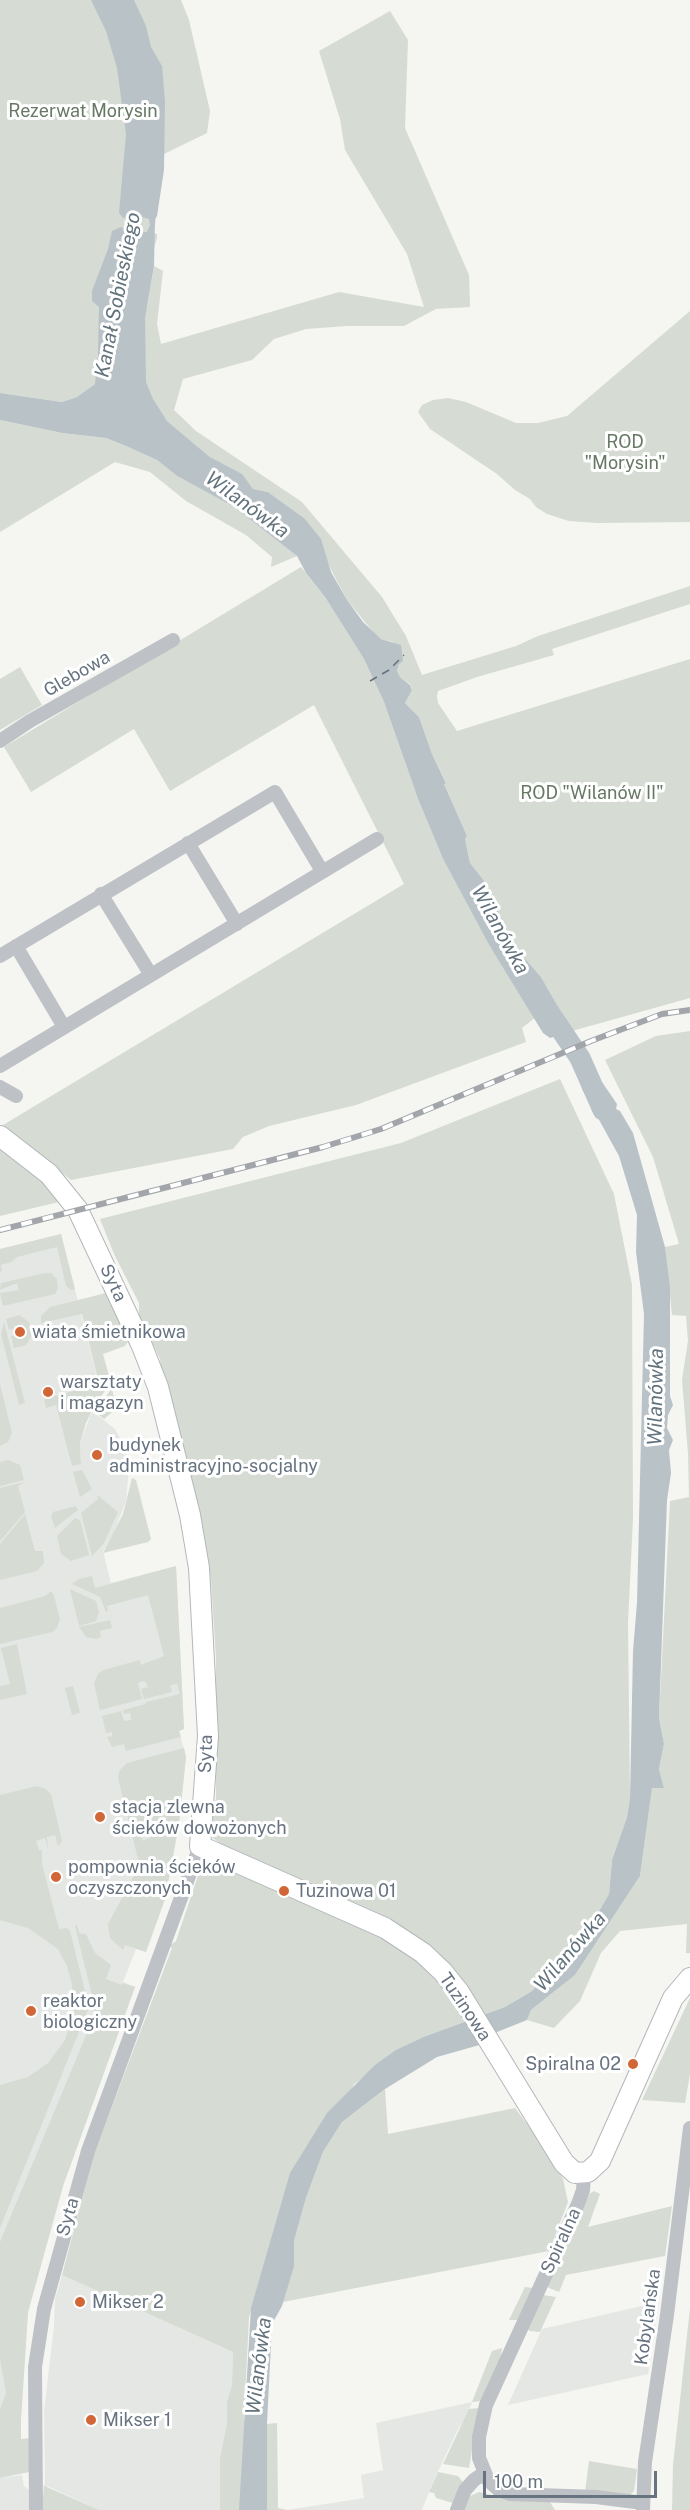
<!DOCTYPE html>
<meta charset="utf-8">
<style>
body{margin:0}
#map{position:relative;width:690px;height:2510px;overflow:hidden;background:#f5f5f2;font-family:"Public Sans",sans-serif}
canvas{display:block}
.scale{position:absolute;left:483px;top:2471px;width:174px;height:27px;box-sizing:border-box;border:3px solid #677380;border-top:0;padding-left:8px;font-size:18px;line-height:21px;white-space:nowrap;color:#677380;-webkit-text-stroke:4px #fff;paint-order:stroke}
</style>
<div id="map">
<canvas width="690" height="2510"></canvas>
<div class="scale">100 m</div>
</div>
<script>
const context = document.querySelector('canvas').getContext('2d');
context.lineJoin = 'round';
function fillPath(path, color) { context.fillStyle = color; context.fill(path, 'evenodd'); }
const toPath = rows => new Path2D(rows.map(r => 'M' + r).join(''));
function trace(path, color, width, dash) { context.strokeStyle = color; context.lineWidth = width; context.lineCap = dash ? 'butt' : 'round'; context.setLineDash(dash || []); context.stroke(path); }
function label(font, color, halo, rows, align = 'center') {
  context.font = font + ' "Public Sans",sans-serif'; context.lineWidth = 6; context.setLineDash([]); context.textBaseline = 'middle'; context.strokeStyle = halo; context.fillStyle = color; for (const [text, x, y, turn = 0] of rows) {
    context.save(); context.translate(x, y); context.rotate((+turn || 0) * Math.PI / 180); context.textAlign = isNaN(turn) ? turn : align; if (halo) context.strokeText(text, 0, 0); context.fillText(text, 0, 0); context.restore();
  }
}
fillPath(toPath([
 [61,1234,99,1385,44,1399,56,1405,81,1464,80,1443,92,1411,115,1429,123,1444,129,1467,126,1501,113,1535,103,1551,111,1583,176,1566,184,1729,179,1731,186,1757,179,1824,165,1899,146,1952,136,1949,123,1982,135,1987,63,2186,28,2312,21,2419,0,2422,0,1249],
 [62,2275,233,2352,232,2384,227,2402,227,2423,220,2458,220,2510,99,2510,45,2485,44,2411,54,2326,55,2299],
 [659,2302,648,2374,508,2405,542,2329],
 [472,2402,466,2418,458,2429,433,2482,422,2510,287,2510,364,2498,361,2475,383,2470,376,2423],
 [22,2475,24,2486,30,2491,29,2510,0,2510,0,2478]
]), '#e5e7e5');
fillPath(toPath([
 [0,0,181,0,189,20,210,111,207,133,164,154,154,233,157,234,157,238,146,275,147,307,154,266,163,271,157,324,161,344,339,292,424,307,407,254,345,150,340,119,319,51,390,11,408,40,405,128,469,275,470,307,436,309,404,326,347,326,306,329,274,339,252,360,183,379,174,410,196,431,302,502,382,597,406,636,422,675,516,646,538,636,690,586,690,604,552,649,554,655,477,677,438,691,437,696,438,703,457,731,690,659,690,998,572,1031,541,977,515,947,484,882,470,863,465,839,467,836,444,784,446,782,432,754,419,717,405,703,412,689,410,684,400,677,397,671,399,664,393,642,381,639,374,633,347,600,304,518,268,492,253,489,241,474,210,457,167,421,95,384,77,397,62,402,0,393],
 [690,311,690,522,597,523,569,521,547,514,536,507,530,499,515,490,497,474,430,429,418,412,422,405,433,400,448,398,466,402,516,423,538,423,567,416],
 [0,420,62,433,106,438,126,446,157,460,177,476,234,507,297,556,271,567,272,557,246,535,186,501,150,472,115,462,0,532],
 [301,567,325,597,364,659,384,702,418,799,443,859,488,943,536,1017,522,1028,526,1042,356,1105,269,1126,243,1137,233,1149,71,1180,3,1125,404,884,314,705,170,791,134,729,31,792,4,747],
 [20,667,42,705,0,730,0,679],
 [690,1031,690,1953,686,1953,687,1924,620,1931,601,1953,580,2001,554,2028,527,2020,531,2010,575,1975,640,1876,652,1787,664,1788,659,1769,664,1744,659,1718,670,1501,689,1497,688,1453,682,1380,688,1341,686,1316,672,1315,665,1247,679,1244,653,1157,605,1060,656,1036],
 [560,1079,614,1194,632,1285,633,1518,628,1623,630,1798,627,1817,612,1860,609,1894,599,1911,532,1991,505,2007,484,2015,454,1970,429,1946,413,1934,379,1914,287,1876,221,1844,213,1838,209,1826,210,1812,216,1799,216,1658,211,1580,200,1515,162,1380,160,1359,139,1316,139,1303,114,1254,100,1219,401,1143],
 [0,1145,46,1181,63,1201,0,1216],
 [61,1234,75,1289,71,1290,66,1286,57,1247,17,1257,11,1262,1,1265,2,1271,0,1272,0,1249],
 [45,1273,51,1273,57,1279,58,1288,55,1294,3,1306,0,1293,19,1290,17,1283,0,1290,1,1283],
 [106,1293,110,1295,129,1340,125,1346,103,1354,111,1383,95,1404,86,1423,80,1443,81,1464,72,1466,56,1405,46,1408,44,1399,99,1384,82,1314,41,1323,41,1316,50,1307],
 [19,1315,29,1322,32,1335,26,1345,14,1348,11,1336,26,1333,23,1324,14,1326,14,1329,9,1330,6,1319],
 [4,1322,25,1403,19,1405,1,1334],
 [0,1384,12,1433,8,1442,0,1446],
 [112,1388,116,1409,104,1419,95,1412],
 [8,1460,20,1465,24,1480,0,1486,0,1462],
 [82,1470,92,1489,80,1497,73,1472],
 [132,1478,136,1480,151,1539,148,1542,103,1553,123,1514],
 [25,1482,18,1486,25,1512,0,1541,0,1488],
 [97,1495,118,1512,104,1543,92,1556,81,1513,98,1499],
 [76,1506,78,1510,55,1528,51,1516,53,1512],
 [25,1514,35,1551,43,1551,44,1563,37,1571,0,1580,0,1544],
 [75,1518,80,1520,89,1555,71,1561,61,1554,57,1536],
 [176,1566,184,1729,179,1731,181,1737,126,1751,124,1744,112,1747,107,1737,112,1736,112,1732,106,1733,102,1716,121,1711,124,1721,131,1720,130,1713,124,1714,123,1710,146,1704,146,1702,180,1694,177,1684,170,1685,172,1692,144,1699,141,1689,148,1687,146,1682,143,1681,138,1683,142,1699,100,1710,94,1683,98,1674,103,1670,140,1660,141,1665,164,1656,148,1595,107,1606,108,1611,106,1612,100,1597,72,1584,79,1579,92,1576,95,1588],
 [70,1589,96,1601,99,1612,96,1621,79,1626],
 [51,1591,54,1596,60,1619,57,1628,52,1632,0,1644,0,1608,45,1596],
 [110,1620,112,1628,100,1631,101,1637,96,1639,86,1637,79,1627],
 [17,1644,27,1694,0,1700,0,1686,10,1684,1,1648],
 [73,1686,80,1713,72,1715,65,1688],
 [184,1748,186,1757,179,1824,165,1899,146,1952,125,1945,123,1950,110,1938,108,1924,135,1874,139,1863,118,1778,119,1771,127,1763],
 [157,1822,162,1831,143,1841,140,1834],
 [37,1786,46,1789,51,1794,62,1841,58,1846,55,1835,47,1837,48,1849,45,1838,36,1841,39,1850,42,1850,42,1864,59,1929,67,1928,70,1931,89,2007,0,2228,0,2085,28,2077,48,2063,65,2040,74,2013,72,1984,67,1966,58,1949,28,1928,0,1920,0,1795],
 [211,1858,383,1934,417,1955,469,2020,426,2036,354,2084,257,2293,249,2317,244,2417,253,2510,220,2510,220,2458,227,2423,227,2402,232,2384,233,2352,62,2275,94,2154,172,1948,169,1946,176,1941,203,1861],
 [77,1925,79,1933,86,1934,95,1953,111,1965,106,1979,122,1985,123,1983,135,1987,63,2186,28,2312,21,2419,21,2439,30,2438,29,2472,0,2478,0,2409,6,2393,0,2359,0,2242,94,2016,94,2003,75,1926],
 [690,1998,690,2074,685,2103,642,2100],
 [385,2089,388,2134,515,2108,547,2151,563,2179,568,2202,549,2251,283,2302,294,2267,294,2241,306,2198,323,2152,342,2122],
 [594,2191,600,2194,588,2227,672,2206,665,2256,566,2275,559,2292,549,2288,547,2286,575,2219,581,2215,589,2194],
 [525,2287,532,2288,518,2320,509,2320],
 [543,2295,556,2297,540,2332,530,2331,527,2329],
 [690,2308,690,2510,672,2510,673,2465],
 [502,2348,500,2362,481,2401,472,2402,492,2351],
 [479,2408,469,2468,443,2464,469,2409],
 [277,2423,278,2508,287,2510,260,2510,267,2499,266,2493,252,2440,267,2424],
 [589,2461,637,2469,634,2491,630,2495,585,2492],
 [438,2472,458,2476,463,2482,453,2503,436,2498,434,2493,429,2492],
 [44,2485,49,2488,99,2510,42,2510],
 [479,2492,510,2500,550,2502,555,2510,464,2510,470,2496]
]), '#d6dbd3');
fillPath(toPath([
 [91,0,134,0,146,26,151,47,162,66,165,101,164,170,157,216,155,219,154,266,145,318,146,382,153,399,167,421,210,457,242,474,253,489,268,492,304,518,321,539,331,572,347,600,363,622,381,639,401,645,403,661,399,664,397,671,400,677,410,685,412,690,405,703,419,717,432,754,446,783,444,784,467,836,465,839,470,863,484,881,515,947,541,977,572,1031,550,1038,543,1033,488,943,443,859,418,799,384,702,364,659,325,597,306,573,297,556,234,507,177,476,157,460,126,446,106,438,62,433,0,420,0,393,62,402,77,397,95,384,98,354,99,307,92,301,92,291,108,249,112,231,121,227,134,233,147,232,150,225,149,219,139,216,123,218,119,213,126,134,117,68,106,31],
 [602,1082,617,1104,616,1109,620,1111,633,1133,665,1247,670,1287,670,1396,673,1405,668,1415,667,1428,673,1440,669,1450,671,1473,667,1500,659,1718,664,1744,659,1769,664,1788,652,1788,640,1876,575,1975,531,2010,527,2020,497,2032,483,2044,437,2057,385,2089,342,2122,323,2152,306,2198,294,2241,294,2267,282,2306,272,2324,267,2424,267,2510,239,2510,251,2308,290,2173,327,2113,375,2065,396,2050,426,2036,505,2007,532,1991,599,1911,609,1894,612,1860,627,1817,630,1798,633,1651,637,1603,644,1314,636,1252,637,1215,619,1156,582,1089]
]), '#b9c2c7');
trace(toPath([
 [549,1012,580,1058,603,1110]
]), '#b9c2c7', 21);
trace(toPath([
 [370,681,389,670,404,655]
]), '#63737d', 1.5, [8, 6]);
const secondary = toPath([
 [0,1136,49,1174,78,1210,142,1346,158,1387,190,1515,199,1568,208,1736,200,1846,385,1928,423,1953,443,1972,459,1992,564,2163,575,2173,588,2172,600,2161,673,1998,690,1978]
]);
trace(secondary, '#b3b7bb', 22);
trace(toPath([
 [0,741,30,721,173,640],
 [188,843,237,924],
 [101,894,151,975],
 [16,946,64,1027],
 [0,956,275,792,322,871],
 [0,1066,377,839],
 [0,1087,16,1096],
 [584,2174,583,2190,578,2204,486,2405,479,2437,479,2458,488,2480,499,2490,510,2494,596,2497,643,2503],
 [36,2510,35,2367,44,2309,88,2151,200,1846],
 [457,2510,465,2490,474,2480,484,2473],
 [643,2510,645,2462,667,2315,690,2128]
]), '#bec1c5', 14);
trace(secondary, '#fff', 20);
const rail = toPath([
 [0,1230,323,1147,381,1129,591,1041,662,1014,690,1010]
]);
trace(rail, '#a2a6ab', 6);
trace(rail, '#fff', 4, [11]);
for (const [x, y, r, color] of [
 [20,1332,6,"#d16636"],
 [48,1392,6,"#d16636"],
 [97,1455,6,"#d16636"],
 [100,1817,6,"#d16636"],
 [56,1877,6,"#d16636"],
 [284,1891,6,"#d16636"],
 [31,2011,6,"#d16636"],
 [633,2064,6,"#d16636"],
 [80,2302,6,"#d16636"],
 [91,2420,6,"#d16636"]
]) { const dot = new Path2D(); dot.arc(x, y, r, 0, 2 * Math.PI); context.fillStyle = color; context.fill(dot); trace(dot, '#fff', 2); }
label('18px', '#677865', '#fff', [
 ["Rezerwat Morysin",83,111],
 ["ROD",625,442],
 ["\"Morysin\"",625,463],
 ["ROD \"Wilanów II\"",592,793]
]);
label('18px', '#677380', '#fff', [
 ["Glebowa",77,674,-30],
 ["Syta",113,1283,65],
 ["Syta",206,1754,-88],
 ["Tuzinowa",465,2007,56],
 ["Syta",68,2217,-74],
 ["Spiralna",561,2241,-65],
 ["Kobylańska",648,2317,-82]
]);
label('18px', '#677380', '#fff', [
 ["wiata śmietnikowa",32,1332],
 ["warsztaty",60,1382],
 ["i magazyn",60,1403],
 ["budynek",109,1445],
 ["administracyjno-socjalny",109,1466],
 ["stacja zlewna",112,1807],
 ["ścieków dowożonych",112,1828],
 ["pompownia ścieków",68,1867],
 ["oczyszczonych",68,1888],
 ["Tuzinowa 01",296,1891],
 ["reaktor",43,2001],
 ["biologiczny",43,2022],
 ["Spiralna 02",621,2064,"right"],
 ["Mikser 2",92,2302],
 ["Mikser 1",103,2420]
], 'left');
label('italic 20px', '#63737d', '#fff', [
 ["Kanał Sobieskiego",118,295,-79],
 ["Wilanówka",247,505,36],
 ["Wilanówka",500,930,61],
 ["Wilanówka",656,1397,-89],
 ["Wilanówka",570,1952,-49],
 ["Wilanówka",259,2366,-83]
]);
</script>
